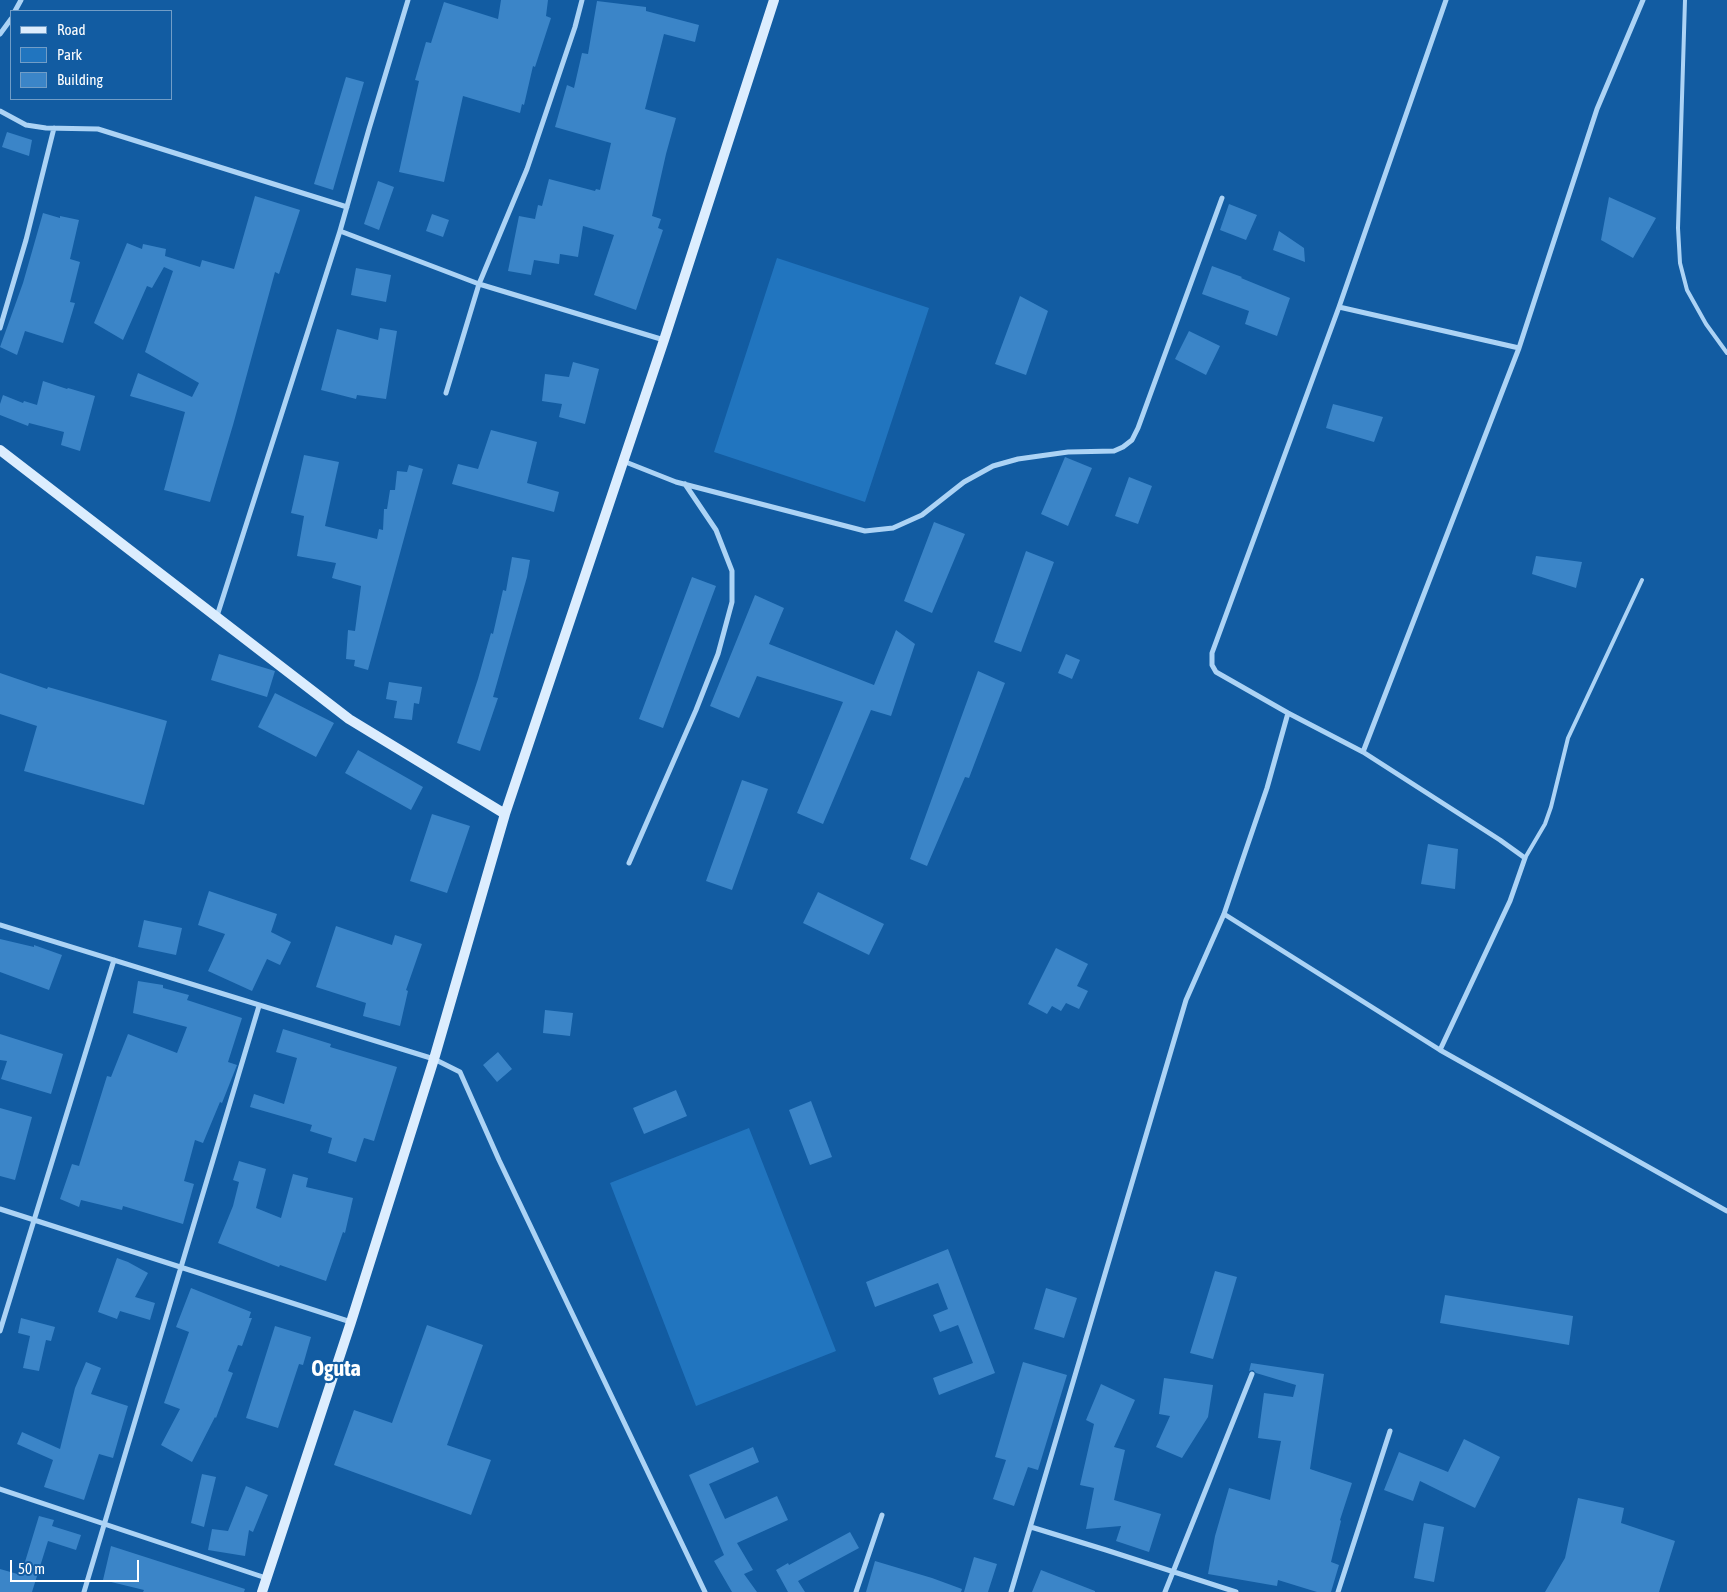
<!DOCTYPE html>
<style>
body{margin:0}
#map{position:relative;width:1727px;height:1592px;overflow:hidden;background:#125ca2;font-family:"Asap Condensed",sans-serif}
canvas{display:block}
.legend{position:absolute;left:10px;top:10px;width:162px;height:90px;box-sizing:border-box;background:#125ca2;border:1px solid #719dc7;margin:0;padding:6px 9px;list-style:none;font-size:15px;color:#fff}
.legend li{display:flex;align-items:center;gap:10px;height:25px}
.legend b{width:25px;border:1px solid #719dc7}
.scale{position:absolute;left:10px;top:1560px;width:129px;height:22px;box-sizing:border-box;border:2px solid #fff;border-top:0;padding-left:6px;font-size:15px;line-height:18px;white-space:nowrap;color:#fff;-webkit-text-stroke:4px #125ca2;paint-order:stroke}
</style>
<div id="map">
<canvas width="1727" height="1592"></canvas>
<ul class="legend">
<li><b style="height:6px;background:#dcedfe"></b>Road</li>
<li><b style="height:14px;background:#2175bf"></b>Park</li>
<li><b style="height:14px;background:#3b85c8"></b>Building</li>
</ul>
<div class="scale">50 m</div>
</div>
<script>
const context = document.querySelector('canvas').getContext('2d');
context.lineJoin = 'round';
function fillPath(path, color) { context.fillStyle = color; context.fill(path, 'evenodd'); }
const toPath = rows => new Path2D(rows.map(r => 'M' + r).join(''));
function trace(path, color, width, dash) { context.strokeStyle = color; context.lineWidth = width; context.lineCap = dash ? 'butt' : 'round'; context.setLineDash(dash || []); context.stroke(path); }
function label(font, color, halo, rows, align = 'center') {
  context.font = font + ' "Asap Condensed",sans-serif'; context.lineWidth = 4.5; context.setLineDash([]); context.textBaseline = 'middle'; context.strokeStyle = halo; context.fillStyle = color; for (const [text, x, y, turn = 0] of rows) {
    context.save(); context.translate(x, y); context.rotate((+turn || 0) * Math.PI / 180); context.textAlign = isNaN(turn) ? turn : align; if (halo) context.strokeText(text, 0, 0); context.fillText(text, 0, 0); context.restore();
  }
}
fillPath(toPath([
 [777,258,929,308,865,502,714,452],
 [749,1128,836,1351,696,1406,610,1183]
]), '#2175bf');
fillPath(toPath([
 [501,0,548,0,546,16,551,18,535,67,533,66,524,105,522,104,520,113,463,96,444,182,399,172,419,81,415,80,426,42,431,43,444,2,498,19],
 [597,1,646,7,646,11,699,25,695,42,664,34,645,109,676,118,666,154,652,216,661,219,658,228,663,230,636,310,594,295,614,235,583,226,578,257,560,254,559,264,534,260,531,275,508,271,519,216,535,219,538,205,542,206,549,179,595,191,596,189,600,190,611,143,555,127,567,85,574,88,582,53,588,54],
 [346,77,364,82,333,190,314,184],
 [7,132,32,140,29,156,2,147],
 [378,181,394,187,379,230,364,224],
 [255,196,300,210,279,274,275,272,233,425,210,502,164,490,185,412,130,396,138,373,192,397,199,383,145,352,173,271,164,267,152,288,147,286,123,340,94,323,127,243,142,249,143,244,166,249,165,256,200,267,202,260,234,269],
 [1609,197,1656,218,1633,258,1601,240],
 [1229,204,1257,215,1246,240,1220,230],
 [43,213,60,218,60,216,79,220,70,259,80,262,70,302,75,303,63,343,25,331,17,355,0,347,23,283],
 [432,214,449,220,443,237,426,231],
 [1279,231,1304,248,1305,262,1273,250],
 [1212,266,1242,277,1241,278,1290,298,1277,336,1245,324,1249,311,1202,294],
 [356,268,391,275,386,302,351,295],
 [1020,296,1048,311,1026,375,995,364],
 [380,328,397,331,386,399,357,395,356,399,321,390,337,329,378,340],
 [1189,331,1220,346,1206,375,1175,359],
 [573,362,599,369,585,424,559,417,562,404,542,401,545,374,569,377],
 [43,381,67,389,68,388,95,396,80,451,61,445,64,432,29,423,28,426,0,415,0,404,3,395,23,403,24,401,37,405],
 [1333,404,1383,417,1374,442,1326,428],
 [491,430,537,442,527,483,559,492,554,512,452,484,458,464,478,469],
 [304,455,339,462,325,526,377,539,379,529,383,530,384,509,387,509,390,490,395,490,397,471,407,472,409,465,423,469,368,670,354,666,355,660,346,659,348,630,355,631,361,586,332,578,336,563,297,556,304,516,291,513],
 [1065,457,1092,468,1068,526,1041,514],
 [1129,477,1152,486,1138,524,1115,516],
 [934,522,965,534,932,613,904,601],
 [1026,551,1054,562,1021,652,994,642],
 [1536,556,1582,562,1576,588,1532,574],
 [512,557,530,560,527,577,493,697,498,698,480,751,457,743,478,679,491,633,493,634,503,590,506,591],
 [692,577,716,586,663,728,639,719],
 [755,595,784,608,769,644,874,685,896,630,915,644,891,716,871,710,823,824,797,813,843,702,757,676,739,718,710,706],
 [219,654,275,671,267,697,211,680],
 [1066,654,1080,660,1072,679,1058,673],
 [978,671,1005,683,969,778,965,777,927,866,910,859],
 [0,673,47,689,48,687,167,721,144,805,24,771,37,726,0,714],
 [389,682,422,687,419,704,414,703,412,720,394,718,397,701,386,699],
 [275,693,334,723,316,757,258,727],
 [358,750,423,787,411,810,345,773],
 [742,780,768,789,732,890,706,881],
 [432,814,470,826,447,893,410,881],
 [1428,844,1458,849,1455,889,1421,884],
 [209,891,277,914,271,932,291,942,280,965,267,959,252,991,208,971,225,934,198,925],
 [818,892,884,924,869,955,803,923],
 [144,920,182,928,176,955,138,947],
 [336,926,392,945,395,935,422,944,406,990,408,991,400,1026,363,1016,366,1003,316,987],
 [0,939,34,947,34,945,62,955,49,990,0,972],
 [1056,948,1088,964,1077,986,1088,991,1079,1009,1066,1003,1061,1011,1052,1006,1047,1014,1028,1004],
 [138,981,163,985,163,988,189,995,187,1000,242,1018,228,1062,237,1065,222,1103,220,1102,203,1143,195,1140,184,1181,194,1184,183,1224,123,1206,122,1210,81,1200,79,1207,60,1199,72,1164,79,1166,107,1076,111,1077,128,1034,177,1053,187,1027,133,1013],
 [545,1010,573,1013,570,1036,543,1033],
 [283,1029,331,1044,330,1047,397,1067,374,1141,364,1138,356,1162,328,1153,332,1138,310,1131,312,1125,250,1107,254,1094,284,1104,297,1058,276,1052],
 [0,1034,63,1054,51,1094,1,1079,7,1061,0,1060],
 [498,1052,512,1069,497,1082,483,1065],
 [676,1090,687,1116,644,1134,633,1108],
 [811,1101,832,1157,810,1165,789,1110],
 [0,1108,32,1117,15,1180,0,1176],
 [239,1161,266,1169,256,1208,281,1218,293,1174,308,1178,306,1187,353,1198,345,1233,343,1232,326,1281,280,1265,279,1267,218,1243,233,1206,239,1182,233,1180],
 [948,1249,995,1373,939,1395,933,1378,973,1363,958,1325,940,1332,933,1315,948,1309,938,1283,875,1307,866,1282],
 [117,1258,128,1262,148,1273,135,1297,155,1303,150,1320,120,1311,117,1319,98,1312],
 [1215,1271,1237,1277,1213,1359,1190,1353],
 [191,1288,251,1312,249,1318,252,1318,242,1346,238,1345,228,1371,233,1373,216,1418,215,1417,192,1462,161,1445,180,1409,164,1403,189,1332,176,1327],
 [1046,1288,1077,1298,1064,1338,1034,1329],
 [1445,1295,1573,1316,1569,1345,1440,1323],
 [21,1318,55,1327,51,1341,46,1340,39,1371,23,1368,30,1336,18,1333],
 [427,1325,483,1345,447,1445,491,1460,471,1515,334,1465,354,1410,392,1423],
 [275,1326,311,1337,303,1365,299,1364,278,1428,246,1418],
 [86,1362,101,1368,91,1394,128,1406,113,1458,99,1454,84,1500,44,1487,53,1460,17,1444,22,1432,60,1449,75,1388],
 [1023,1362,1067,1375,1038,1470,1028,1467,1014,1506,993,1499,1006,1460,995,1457],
 [1251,1363,1324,1374,1310,1469,1352,1483,1340,1520,1341,1521,1331,1562,1339,1565,1331,1592,1317,1592,1278,1580,1277,1586,1208,1574,1215,1536,1229,1488,1270,1500,1281,1441,1258,1438,1264,1393,1293,1397,1296,1385,1256,1373,1253,1370,1249,1371],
 [1164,1378,1213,1385,1208,1417,1182,1458,1156,1447,1170,1416,1159,1414],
 [1101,1384,1135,1400,1114,1447,1125,1450,1114,1500,1161,1514,1149,1552,1116,1541,1121,1526,1086,1529,1094,1488,1080,1485,1094,1424,1086,1420],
 [1464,1439,1500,1457,1475,1508,1420,1481,1413,1501,1384,1490,1399,1452,1448,1472],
 [753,1447,759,1462,709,1484,725,1519,777,1496,788,1520,737,1543,753,1570,744,1574,757,1592,732,1592,714,1561,724,1555,689,1475],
 [202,1474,216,1477,204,1527,191,1523],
 [246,1486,268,1495,253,1532,249,1530,245,1556,208,1550,212,1529,228,1531],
 [1578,1498,1624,1508,1621,1523,1675,1541,1659,1592,1545,1592,1565,1558],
 [39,1516,54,1520,52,1526,81,1535,76,1550,48,1541,32,1592,0,1592,0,1569,21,1575],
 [1424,1523,1444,1527,1434,1582,1414,1578],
 [850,1532,859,1548,798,1581,805,1592,788,1592,776,1570,788,1563,789,1565],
 [111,1546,245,1589,244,1592,143,1592,144,1590,103,1580],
 [974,1557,997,1564,988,1592,964,1592],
 [875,1561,932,1578,962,1589,961,1592,866,1592],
 [1041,1570,1095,1591,1095,1592,1032,1592]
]), '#3b85c8');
trace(toPath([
 [1685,0,1678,228,1680,263,1687,290,1706,324,1727,353],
 [1525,858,1545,824,1551,807,1568,738,1642,580]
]), '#acd3f5', 4);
trace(toPath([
 [15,11,21,0],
 [0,34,11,19],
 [0,111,26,125,46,128,98,129,347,207],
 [340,231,479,284,664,340],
 [1339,307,1519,348],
 [0,328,26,240,54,128],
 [446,393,479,284,527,169,575,27,582,0],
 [623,461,676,482,865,531,893,528,922,515,964,482,993,466,1018,459,1068,452,1114,451,1123,447,1132,440,1138,428,1222,198],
 [217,616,340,231,369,129,408,0],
 [1363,752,1288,713,1216,672,1212,665,1212,653,1339,307,1446,0],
 [629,863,696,710,718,654,732,602,732,571,716,530,685,484],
 [1224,914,1440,1050,1727,1211],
 [0,925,434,1059,460,1072,499,1160,705,1592],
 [1440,1050,1510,901,1525,858,1500,840,1363,752,1519,348,1597,109,1643,0],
 [0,1209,351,1322],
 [0,1331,114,960],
 [0,1489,266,1578],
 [1031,1527,1106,1550,1236,1592],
 [84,1592,259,1006],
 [856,1592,882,1515],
 [1011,1592,1186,1000,1224,914,1267,788,1288,713],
 [1165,1592,1252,1374],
 [1338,1592,1390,1431]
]), '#acd3f5', 5);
trace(toPath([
 [0,450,349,719,505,814],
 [262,1592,351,1322,434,1059,505,814,664,340,774,0]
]), '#dcedfe', 10);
label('bold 22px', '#fff', '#125ca2', [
 ["Oguta",336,1369]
]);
</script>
